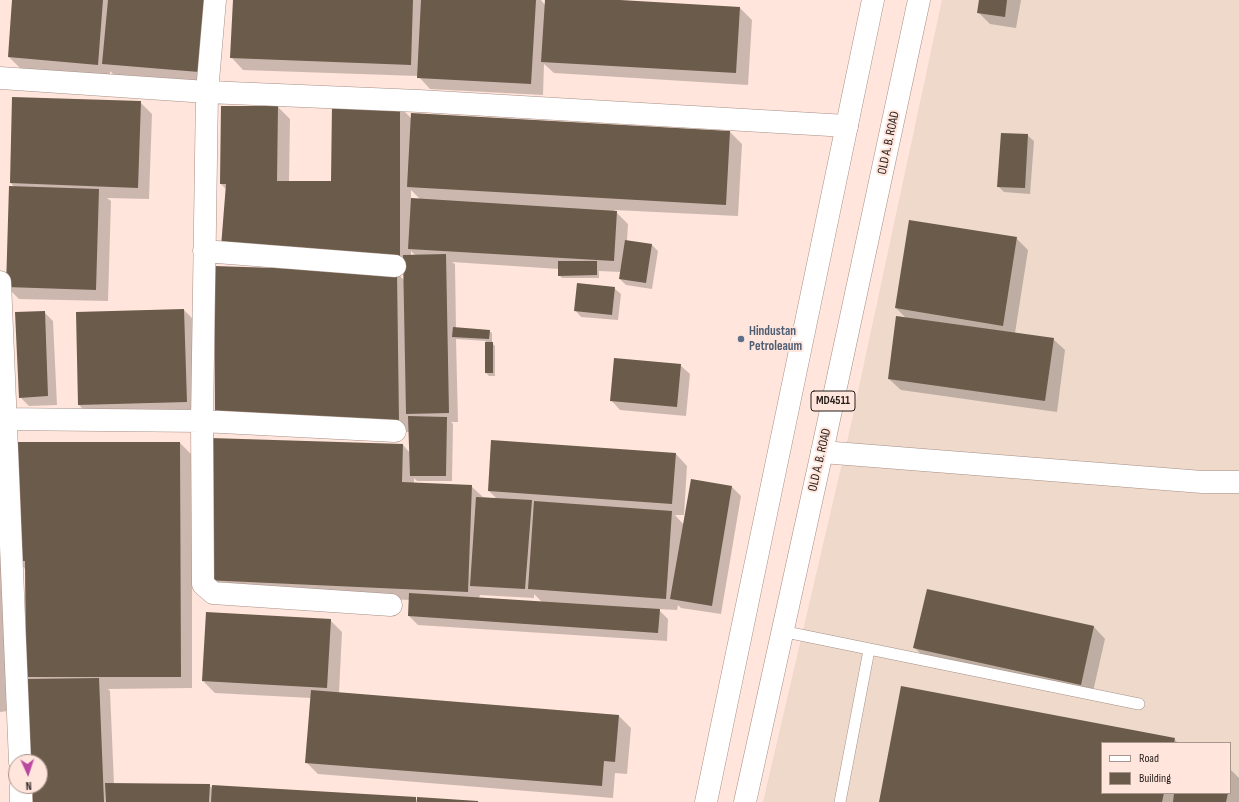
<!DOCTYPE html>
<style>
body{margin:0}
#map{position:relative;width:1239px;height:802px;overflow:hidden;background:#ffe5db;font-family:"Sofia Sans Condensed",sans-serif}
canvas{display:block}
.legend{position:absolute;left:1101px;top:742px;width:130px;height:52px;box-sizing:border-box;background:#ffe5db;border:1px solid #a8958d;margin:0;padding:5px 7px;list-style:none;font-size:12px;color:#251c19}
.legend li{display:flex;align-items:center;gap:8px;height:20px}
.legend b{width:20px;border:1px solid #a8958d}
.north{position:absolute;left:8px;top:754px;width:40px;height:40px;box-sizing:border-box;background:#ffe5db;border:1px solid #a8958d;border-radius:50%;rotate:177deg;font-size:11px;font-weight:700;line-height:16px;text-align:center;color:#251c19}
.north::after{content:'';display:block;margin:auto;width:14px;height:18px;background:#ba47a2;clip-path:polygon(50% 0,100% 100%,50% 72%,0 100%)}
</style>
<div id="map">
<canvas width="1239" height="802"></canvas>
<ul class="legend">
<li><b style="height:5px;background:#fff"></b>Road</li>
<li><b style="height:11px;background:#6a5b4b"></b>Building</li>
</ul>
<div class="north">N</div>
</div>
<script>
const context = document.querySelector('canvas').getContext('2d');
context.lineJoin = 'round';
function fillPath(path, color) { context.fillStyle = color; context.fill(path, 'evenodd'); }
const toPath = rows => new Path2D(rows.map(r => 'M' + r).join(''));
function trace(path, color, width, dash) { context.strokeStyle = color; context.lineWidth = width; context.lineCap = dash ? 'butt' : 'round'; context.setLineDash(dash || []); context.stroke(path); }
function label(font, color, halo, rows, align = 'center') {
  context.font = font + ' "Sofia Sans Condensed",sans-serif'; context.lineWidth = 4; context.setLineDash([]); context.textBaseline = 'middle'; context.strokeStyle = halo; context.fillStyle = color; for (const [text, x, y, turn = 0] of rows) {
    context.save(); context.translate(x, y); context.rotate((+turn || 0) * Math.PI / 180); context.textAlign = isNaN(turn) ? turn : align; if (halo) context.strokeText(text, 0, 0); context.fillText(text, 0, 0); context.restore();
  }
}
fillPath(toPath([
 [942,0,1239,0,1239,802,763,802,850,429],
 [1102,743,1230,743,1230,793,1102,793]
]), '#eed9cb');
fillPath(toPath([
 [13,0,218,0,211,84,115,76,110,71,110,77,21,69,9,57],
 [234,0,541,0,545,5,546,0,602,0,740,8,752,20,748,85,554,73,544,64,543,95,430,89,418,76,243,70,232,58],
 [980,0,1021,0,1016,28,990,24,978,12],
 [140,102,152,114,149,199,107,198,111,201,108,301,19,299,7,287,14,187,11,183],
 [278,107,290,119,289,182,332,182,400,107,412,119,730,132,742,144,738,216,614,210,628,224,627,241,652,245,658,251,652,289,626,285,620,279,621,272,599,271,599,278,562,278,559,275,559,269,452,262,455,264,456,329,489,331,492,333,492,343,495,346,495,376,489,376,486,373,486,341,456,339,458,422,451,422,453,424,452,481,417,481,414,478,414,484,471,486,483,497,497,499,489,491,676,454,687,466,684,515,675,515,684,525,732,487,741,496,721,614,681,608,678,605,677,610,658,609,668,619,667,641,418,625,409,616,410,600,217,592,205,580,403,445,410,453,410,432,228,425,373,272,226,189,221,184],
 [411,190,421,200,411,199],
 [411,251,416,256,411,256],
 [396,272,404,273,405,281],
 [534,594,542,602,479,598,480,595,534,598],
 [1027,135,1034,141,1030,194,1004,192,998,186],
 [1016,238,1028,250,1015,333,1053,339,1065,350,1057,412,901,390,889,379,906,318,896,308],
 [614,288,621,294,618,320,581,317,575,310],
 [184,310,196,322,198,414,91,417,79,405],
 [44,312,53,321,57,405,29,406,20,397],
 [680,365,690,374,686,416,620,410,611,400],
 [180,443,192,455,192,688,108,689,110,691,114,784,209,785,212,788,415,798,418,801,418,798,481,802,34,802,33,786,40,786,40,762,32,762,29,680,27,677,26,570,18,561],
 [0,491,8,711,0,712],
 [330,620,342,632,339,693,619,716,631,728,627,774,615,773,613,798,318,774,306,762,311,698,215,693,203,681],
 [1094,627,1105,639,1092,696,926,659,914,647],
 [902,687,1174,739,1178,743,1102,743,1102,793,1230,793,1230,769,1239,778,1239,802,880,802]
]), '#0003');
fillPath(toPath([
 [12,0,103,0,98,65,8,57],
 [108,0,205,0,199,72,102,64],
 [233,0,413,0,411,65,230,58],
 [421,0,536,0,531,84,417,78],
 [545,0,620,0,740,7,736,73,541,62],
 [979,0,1007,0,1005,17,977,13],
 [12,97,141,101,138,188,10,183],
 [332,105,400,106,400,262,221,247,226,184,220,184,221,106,278,106,277,181,331,181],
 [411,113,730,131,726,205,407,187],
 [1001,133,1028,134,1025,188,997,187],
 [9,186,99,189,96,290,6,287],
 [411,198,617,211,614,261,408,249],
 [909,220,1017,237,1003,326,895,308],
 [625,240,652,244,646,283,619,279],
 [446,254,449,413,406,414,403,255],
 [558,261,597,261,597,275,558,276],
 [214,266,397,272,399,421,215,414],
 [577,283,615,287,612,315,574,311],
 [184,309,187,402,78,405,76,312],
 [45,311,48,396,19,398,15,312],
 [896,316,1054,338,1045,401,888,379],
 [453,327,490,330,489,339,452,337],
 [485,342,493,342,493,373,485,373],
 [614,358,681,364,677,407,610,401],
 [408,416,447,417,446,476,410,476],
 [210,438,403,444,402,482,472,485,468,592,204,580],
 [491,440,676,453,672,504,488,491],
 [16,442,180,442,181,677,26,677,25,561,17,561],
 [691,479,732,486,712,606,670,599],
 [476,497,532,500,525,589,470,586],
 [534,501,672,511,666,599,528,589],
 [927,589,1094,626,1081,685,913,648],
 [409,593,660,609,658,633,408,616],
 [206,612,331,619,327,688,202,681],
 [99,678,104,802,33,802,32,786,40,786,40,762,31,762,26,679],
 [901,686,1175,738,1174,743,1102,743,1102,793,1164,793,1162,802,879,802],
 [311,690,619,715,615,762,604,761,602,786,305,763],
 [105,783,210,784,209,802,106,802],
 [212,785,416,797,416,802,211,802],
 [1174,793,1228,793,1226,802,1173,802],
 [417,797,478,801,478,802,417,802]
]), '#6a5b4b');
const lane = toPath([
 [781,631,1139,704],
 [840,802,869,650]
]);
const street = toPath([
 [215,0,207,92,202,421,203,584,213,593,391,605],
 [0,78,207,92,419,101,847,126],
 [204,251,395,266],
 [0,282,20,762],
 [0,419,202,421,395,431],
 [822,452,1202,482,1239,482],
 [21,786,21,802]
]);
const primary = toPath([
 [706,802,873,0],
 [745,802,822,452,919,0]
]);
trace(lane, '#a68f86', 12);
trace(street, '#a68f86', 23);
trace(primary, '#a68f86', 23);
trace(lane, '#fff', 11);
trace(street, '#fff', 22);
trace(primary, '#fff', 22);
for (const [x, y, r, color] of [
 [741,339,4,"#5c6f8a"]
]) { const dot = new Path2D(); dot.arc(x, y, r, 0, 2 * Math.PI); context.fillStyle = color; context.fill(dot); trace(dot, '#ffe5db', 1.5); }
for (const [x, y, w] of [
 [833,401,44]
]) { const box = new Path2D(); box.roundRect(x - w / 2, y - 10, w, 20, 3); context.fillStyle = '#ffe5db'; context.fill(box); trace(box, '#251c19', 1); }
label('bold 12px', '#251c19', null, [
 ["MD4511",833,401]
]);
label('13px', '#251c19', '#ffe5db', [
 ["OLD A. B. ROAD",889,143,-78],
 ["OLD A. B. ROAD",820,460,-77]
]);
label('bold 13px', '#4e5e75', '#ffe5db', [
 ["Hindustan",749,332],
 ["Petroleaum",749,347]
], 'left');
</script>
